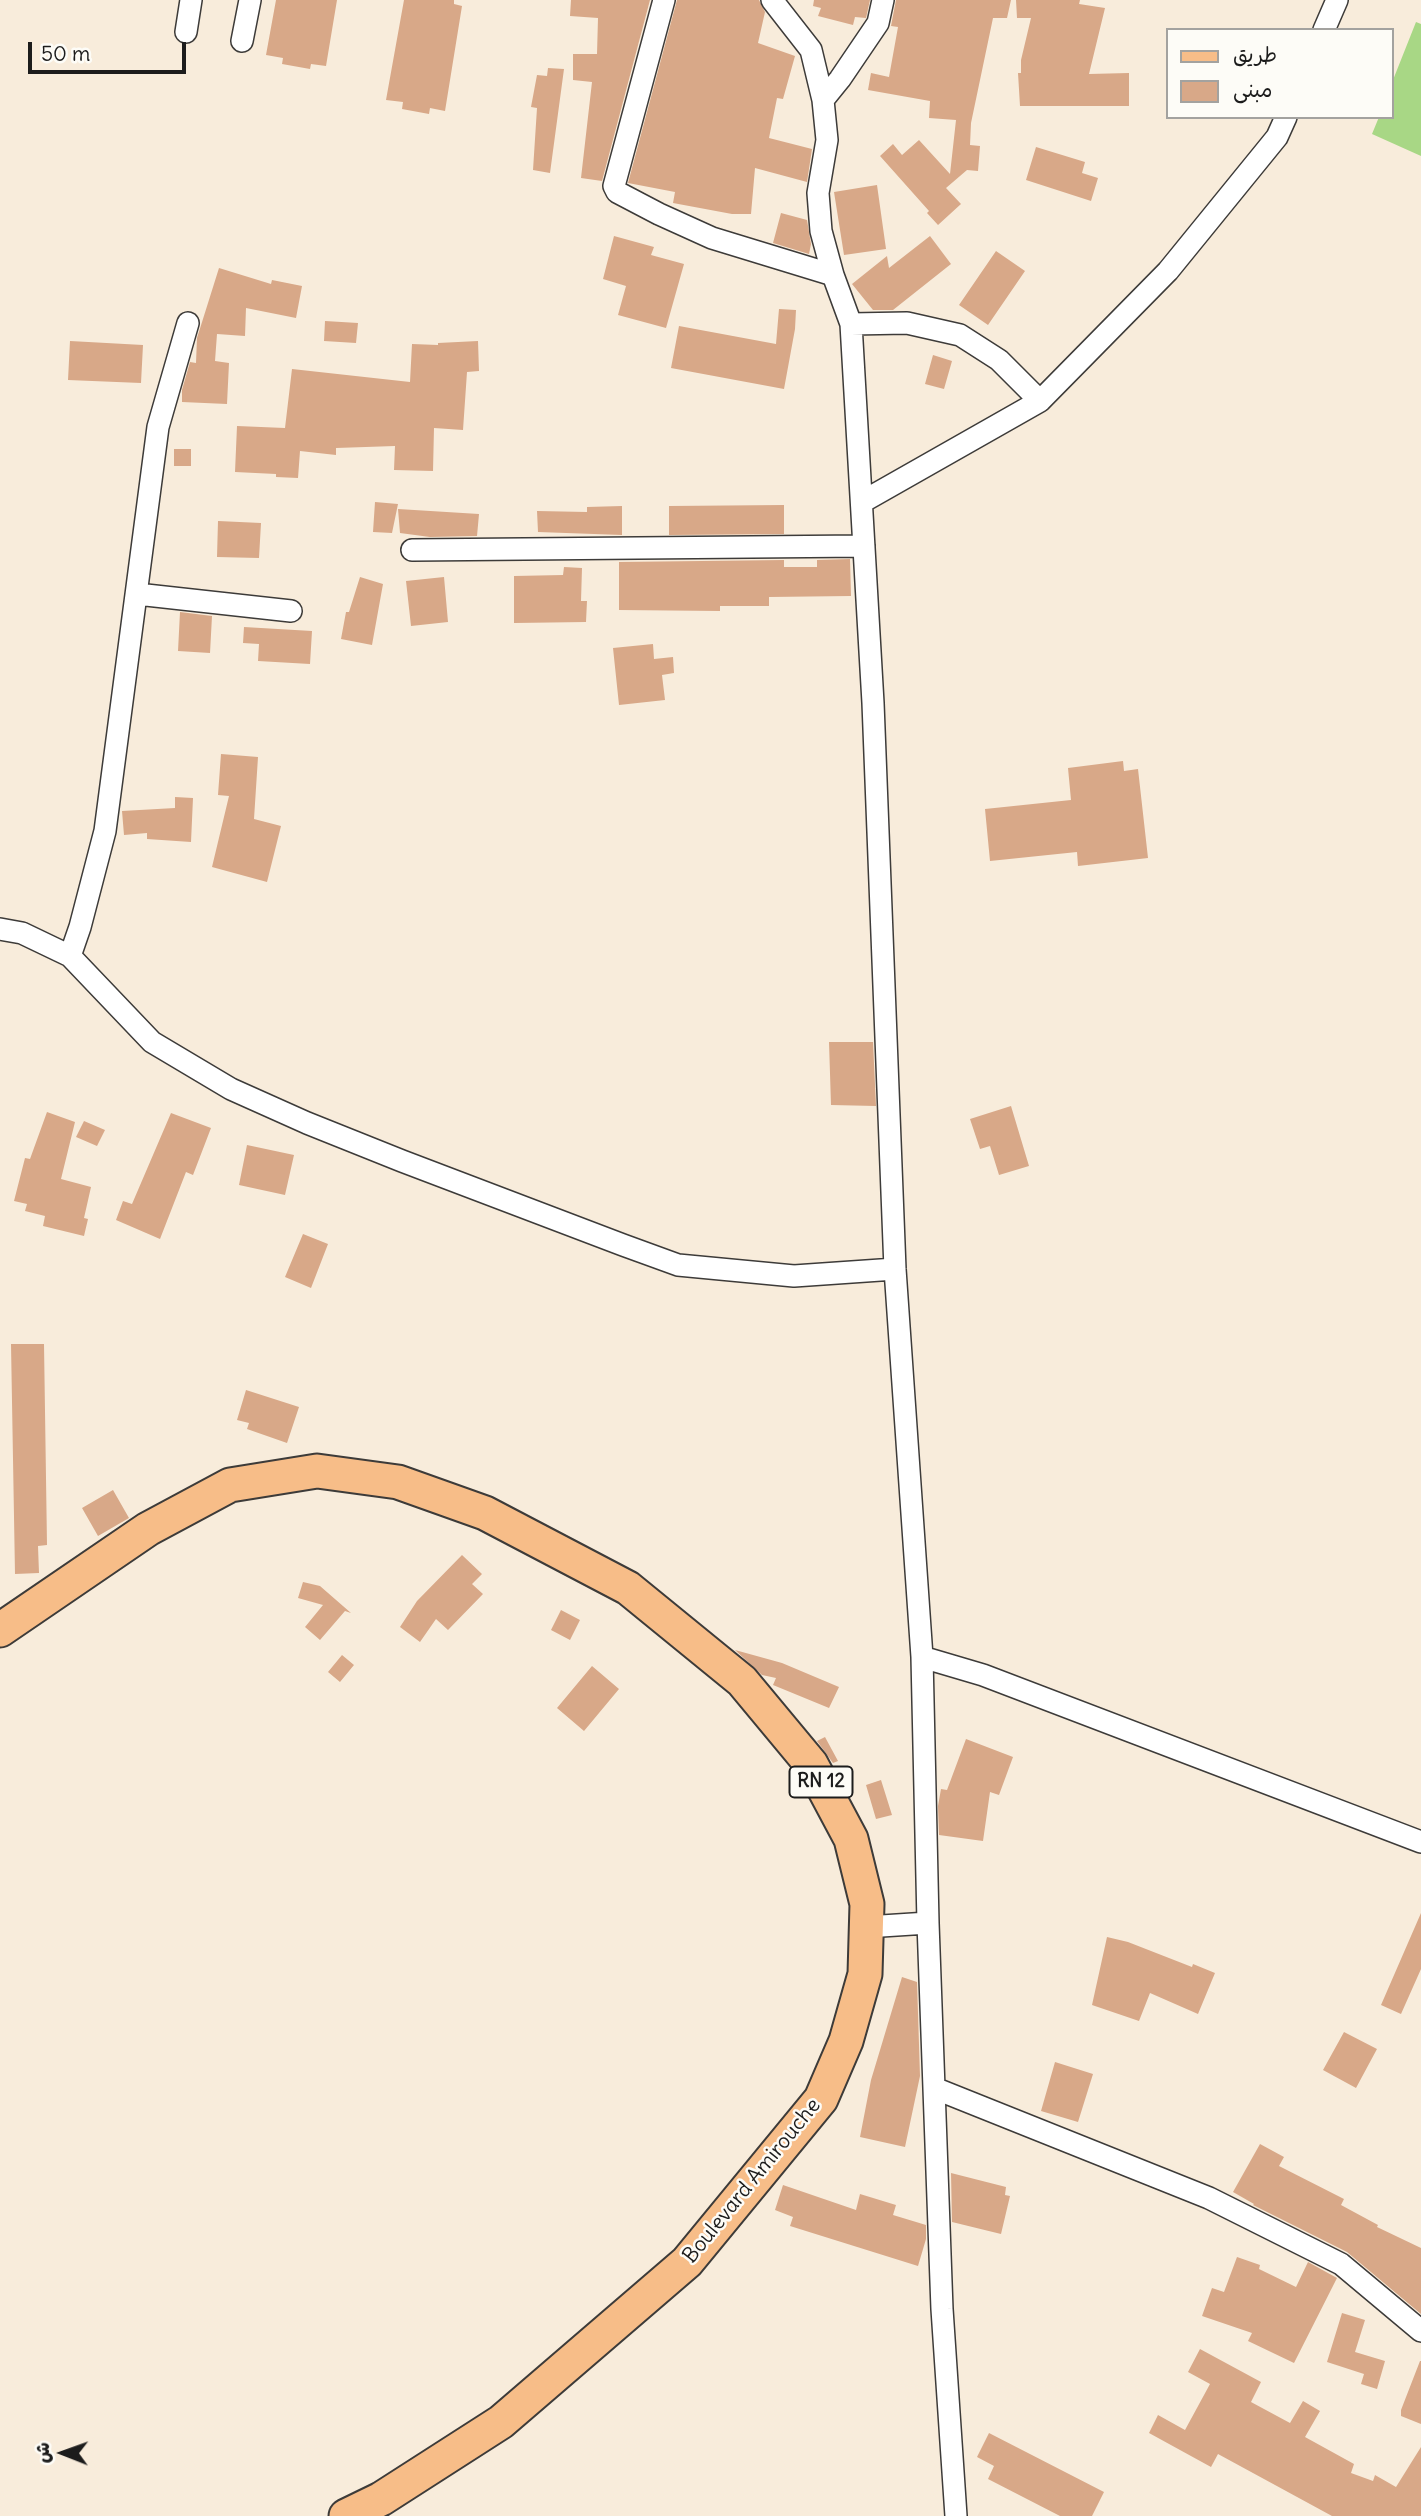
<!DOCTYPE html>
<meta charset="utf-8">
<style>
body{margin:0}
#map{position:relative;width:1421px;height:2516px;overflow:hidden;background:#f8ecdb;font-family:Delius,"Playpen Sans Arabic",sans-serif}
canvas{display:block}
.legend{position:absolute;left:1166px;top:28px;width:228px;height:91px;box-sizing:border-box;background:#fdfcf7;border:2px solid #a3a29f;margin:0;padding:9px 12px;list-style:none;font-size:21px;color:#1c1c1c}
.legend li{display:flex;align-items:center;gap:14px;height:35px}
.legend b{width:35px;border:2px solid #a3a29f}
.north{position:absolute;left:28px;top:2418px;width:70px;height:70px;-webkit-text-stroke:5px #fdfcf7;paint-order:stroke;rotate:271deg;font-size:19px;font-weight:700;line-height:28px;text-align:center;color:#1c1c1c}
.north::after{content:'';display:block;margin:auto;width:24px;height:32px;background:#1c1c1c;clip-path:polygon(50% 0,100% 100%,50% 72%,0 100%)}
.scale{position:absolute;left:28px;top:42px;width:158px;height:32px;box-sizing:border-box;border:4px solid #1c1c1c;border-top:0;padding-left:9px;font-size:21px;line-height:24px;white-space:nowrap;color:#1c1c1c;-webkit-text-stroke:5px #fdfcf7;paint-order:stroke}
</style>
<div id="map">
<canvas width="1421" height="2516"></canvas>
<ul class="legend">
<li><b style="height:9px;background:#f7bd88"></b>طريق</li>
<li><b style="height:19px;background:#d8a888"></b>مبنى</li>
</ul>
<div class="north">ش</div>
<div class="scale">50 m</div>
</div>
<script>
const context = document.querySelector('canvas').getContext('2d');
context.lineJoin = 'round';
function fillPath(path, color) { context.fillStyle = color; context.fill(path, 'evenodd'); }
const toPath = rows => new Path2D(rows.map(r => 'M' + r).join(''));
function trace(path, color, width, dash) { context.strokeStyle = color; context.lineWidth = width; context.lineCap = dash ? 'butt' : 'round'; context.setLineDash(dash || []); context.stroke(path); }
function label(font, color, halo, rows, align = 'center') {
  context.font = font + ' Delius,sans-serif'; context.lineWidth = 5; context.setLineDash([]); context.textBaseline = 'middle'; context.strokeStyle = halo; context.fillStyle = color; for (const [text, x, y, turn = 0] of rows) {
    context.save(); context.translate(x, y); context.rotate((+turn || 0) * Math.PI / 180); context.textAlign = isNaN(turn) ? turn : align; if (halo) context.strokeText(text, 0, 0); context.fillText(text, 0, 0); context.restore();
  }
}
fillPath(toPath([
 [1416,22,1421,24,1421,156,1372,134,1379,117,1391,117,1391,85]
]), '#a8d785');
fillPath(toPath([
 [276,0,337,0,326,66,311,64,310,69,282,64,283,58,266,55],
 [404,0,454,0,454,4,462,6,445,111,430,108,429,114,402,109,403,102,386,100],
 [571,0,650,0,602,181,581,178,592,82,573,80,573,54,597,54,598,18,570,16],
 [677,0,759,0,765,12,758,43,795,56,783,99,777,98,769,138,812,149,807,182,755,168,751,214,732,214,673,203,675,192,628,183],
 [814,0,870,0,866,18,855,17,853,25,818,16,821,8,813,6],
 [896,0,1011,0,1007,18,993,18,971,123,970,145,980,146,978,171,967,170,946,188,961,204,938,225,927,213,929,211,880,156,893,144,902,155,919,140,950,174,956,120,929,118,930,101,868,90,871,73,889,77,898,27,891,26],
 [1016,0,1080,0,1079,4,1105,8,1089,74,1129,73,1129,106,1020,106,1018,73,1021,73,1021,60,1031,18,1017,18],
 [548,68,564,69,550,173,533,170,537,108,531,107,537,75,547,76],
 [1036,147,1085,162,1082,173,1098,178,1091,201,1026,180],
 [877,185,886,249,844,255,834,192],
 [781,213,807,220,811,244,809,254,773,243],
 [614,236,654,247,651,255,684,264,666,328,618,315,626,286,603,279],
 [930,236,951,264,893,310,873,310,852,284,887,256,889,268],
 [996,251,1025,271,988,325,959,305],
 [219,268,271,284,272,280,302,286,296,318,246,308,245,336,217,334,215,361,229,363,227,404,182,402,182,390,190,362,196,363,197,338],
 [779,309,796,310,795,329,784,389,671,368,679,326,776,344],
 [325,321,358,323,356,343,324,341],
 [70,341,143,345,141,383,68,380],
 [478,341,479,371,467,372,463,430,434,428,433,471,394,470,395,446,336,448,336,455,300,451,298,478,276,477,276,474,235,472,237,426,285,428,292,369,410,382,412,344,438,345,438,343],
 [933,355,952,361,944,389,925,384],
 [174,449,191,449,191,466,174,466],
 [375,502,398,504,392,533,373,532],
 [784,505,784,534,669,535,669,506],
 [622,506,622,535,538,532,537,511,587,512,587,507],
 [398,509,479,514,477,536,430,537,400,533],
 [218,521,261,523,259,558,217,557],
 [850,559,851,596,769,597,769,606,720,606,720,611,619,610,619,562,784,560,784,567,817,567,817,560],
 [564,567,582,568,581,601,587,601,586,622,514,623,514,576,563,575],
 [360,577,383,584,372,645,341,639,346,612,349,612],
 [444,577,448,622,411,626,406,581],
 [180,612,212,616,210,653,178,651],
 [244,627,312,631,310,664,258,661,259,644,243,643],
 [653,644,654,659,673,657,674,673,662,675,665,700,619,705,613,648],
 [221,754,258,757,254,819,281,826,267,882,212,867,229,796,218,795],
 [1123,761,1124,771,1138,769,1148,858,1078,866,1077,852,990,861,985,809,1071,800,1068,768],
 [175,797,193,798,191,842,147,839,147,833,124,835,122,811,175,808],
 [829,1042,873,1042,876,1106,831,1105],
 [1011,1106,1029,1166,999,1175,990,1146,980,1149,970,1119],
 [47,1112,75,1122,61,1179,91,1187,84,1218,88,1219,84,1236,43,1226,45,1216,25,1211,27,1204,14,1201,25,1158,30,1159],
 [171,1113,211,1128,193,1175,186,1172,160,1239,116,1220,123,1201,132,1204],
 [84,1121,105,1130,97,1146,76,1137],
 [247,1145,294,1155,285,1195,239,1185],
 [303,1234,328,1244,311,1288,285,1277],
 [11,1344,44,1344,47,1545,38,1546,39,1573,15,1574],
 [246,1390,299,1407,287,1443,247,1429,249,1423,237,1420],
 [113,1490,129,1518,98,1536,82,1508],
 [462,1555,482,1574,472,1584,483,1594,448,1630,436,1619,420,1642,400,1627,417,1601],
 [303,1582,320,1586,351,1613,345,1611,320,1640,305,1627,323,1605,298,1598],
 [561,1610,580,1620,570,1640,551,1630],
 [735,1650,782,1663,839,1687,829,1708,773,1685,776,1678,762,1675],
 [342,1655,354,1665,340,1682,328,1672],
 [592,1666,619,1689,584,1731,557,1708],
 [825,1737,838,1761,833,1763,817,1741],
 [966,1739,1013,1757,999,1795,990,1792,983,1841,939,1835,938,1806,941,1789,947,1790],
 [881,1780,892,1815,876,1819,866,1785],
 [1421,1913,1421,1969,1401,2014,1381,2005],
 [1107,1937,1128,1942,1192,1967,1193,1964,1215,1973,1198,2014,1150,1993,1139,2021,1092,2005],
 [902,1977,917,1982,920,2076,905,2147,860,2137,871,2080],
 [1344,2032,1377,2049,1356,2088,1323,2070],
 [1055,2062,1093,2074,1078,2122,1041,2111],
 [1260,2144,1284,2157,1279,2166,1344,2199,1341,2205,1378,2225,1377,2227,1421,2248,1421,2314,1347,2252,1253,2205,1254,2204,1233,2192],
 [951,2173,1006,2187,1005,2195,1010,2196,1001,2234,952,2222],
 [783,2185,856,2210,860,2194,896,2205,893,2215,926,2225,926,2239,918,2266,790,2226,793,2217,775,2210],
 [1237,2257,1260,2265,1259,2269,1296,2287,1308,2262,1337,2278,1294,2363,1248,2341,1252,2333,1202,2316,1212,2288,1224,2292],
 [1342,2313,1365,2320,1355,2352,1385,2361,1377,2389,1361,2384,1364,2374,1327,2362],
 [1200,2349,1261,2382,1251,2402,1290,2423,1303,2401,1320,2411,1305,2437,1354,2464,1351,2473,1373,2481,1375,2475,1396,2487,1421,2447,1421,2516,1332,2516,1218,2454,1211,2467,1149,2433,1158,2415,1185,2430,1210,2384,1188,2372],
 [1420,2361,1421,2361,1421,2424,1401,2416,1401,2410],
 [989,2433,1104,2492,1092,2516,1060,2516,988,2479,994,2466,977,2457]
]), '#d8a888');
const minor = toPath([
 [664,0,614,186,617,192,659,214,712,238,833,275],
 [772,0,811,50,823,100,827,140,818,193,821,231,833,275,851,324,873,703,895,1269,922,1657,928,1923,942,2309,956,2516],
 [1324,30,1337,0],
 [186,32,191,0],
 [242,41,250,0],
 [823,100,840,79,878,23,883,0],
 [851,324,907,323,960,335,999,360,1040,401],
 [862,502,1040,401,1168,271,1277,137,1286,117],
 [412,550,864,546],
 [137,594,291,611],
 [0,929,22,933,70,956,152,1042,231,1089,307,1123,402,1161,623,1245,678,1265,794,1276,895,1269],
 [70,956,80,927,105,831,158,427,188,323],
 [922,1657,983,1675,1421,1842],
 [866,1927,928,1923],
 [934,2088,1209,2198,1341,2264,1421,2331]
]);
const primary = toPath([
 [0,1630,148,1529,230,1485,317,1471,398,1482,485,1513,628,1588,742,1681,811,1764,851,1839,867,1904,865,1974,846,2041,821,2099,687,2262,501,2422,381,2499,346,2516]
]);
trace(minor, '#3d3b39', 24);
trace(primary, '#3d3b39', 37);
trace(minor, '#fff', 21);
trace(primary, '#f7bd88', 33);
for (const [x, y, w] of [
 [821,1782,63]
]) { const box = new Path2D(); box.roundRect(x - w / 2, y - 15.5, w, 31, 5); context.fillStyle = '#fdfcf7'; context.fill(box); trace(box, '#1c1c1c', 2); }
label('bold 19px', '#1c1c1c', null, [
 ["RN 12",821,1782]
]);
label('21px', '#1c1c1c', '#fdfcf7', [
 ["Boulevard Amirouche",752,2181,-51]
]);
</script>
